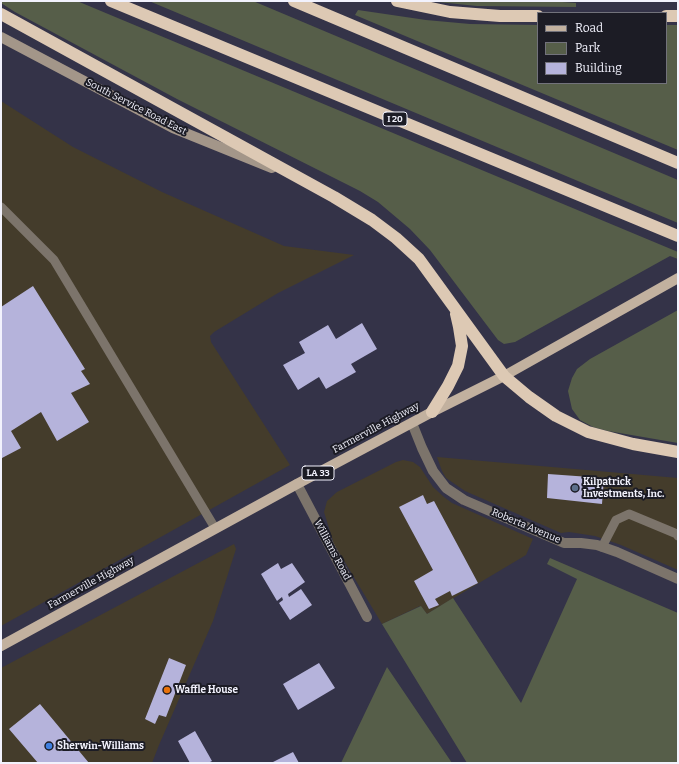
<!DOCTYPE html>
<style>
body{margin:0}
#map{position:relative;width:679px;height:764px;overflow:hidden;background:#343348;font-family:Bitter,serif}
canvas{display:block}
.frame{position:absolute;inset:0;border:2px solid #f2f2fd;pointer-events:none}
.legend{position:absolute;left:537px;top:12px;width:130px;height:72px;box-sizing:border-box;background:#1c1c25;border:1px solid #72727b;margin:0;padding:5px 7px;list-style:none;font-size:12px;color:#f2f2fd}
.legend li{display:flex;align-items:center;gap:8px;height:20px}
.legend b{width:20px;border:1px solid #72727b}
</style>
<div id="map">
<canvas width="679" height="764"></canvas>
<div class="frame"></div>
<ul class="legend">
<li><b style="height:5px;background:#c2b19f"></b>Road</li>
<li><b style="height:11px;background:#565e49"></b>Park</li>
<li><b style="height:11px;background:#b5b3db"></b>Building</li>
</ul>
</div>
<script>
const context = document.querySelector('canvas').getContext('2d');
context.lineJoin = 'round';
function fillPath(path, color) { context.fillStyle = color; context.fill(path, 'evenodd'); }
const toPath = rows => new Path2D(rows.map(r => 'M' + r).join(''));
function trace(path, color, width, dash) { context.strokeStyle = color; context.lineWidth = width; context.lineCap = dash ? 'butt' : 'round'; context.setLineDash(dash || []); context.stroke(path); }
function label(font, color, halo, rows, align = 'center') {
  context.font = font + ' Bitter,serif'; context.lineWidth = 4; context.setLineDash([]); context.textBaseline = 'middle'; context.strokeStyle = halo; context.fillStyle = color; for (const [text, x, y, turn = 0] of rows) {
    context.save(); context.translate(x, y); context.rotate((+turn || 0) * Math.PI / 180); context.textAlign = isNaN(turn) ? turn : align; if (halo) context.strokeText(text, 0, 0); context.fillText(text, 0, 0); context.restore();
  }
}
fillPath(toPath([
 [1,101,73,147,162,192,284,246,354,255,278,293,214,332,210,336,211,342,290,465,1,626],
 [437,457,678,478,678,570,621,545,595,536,569,532,561,533,465,491,446,478,442,471],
 [403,460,413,462,420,467,433,487,444,497,452,503,533,539,526,555,427,614,420,606,382,624,334,544,324,512,327,501,337,492,396,462],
 [234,544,236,549,213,621,159,745,152,763,1,763,1,668]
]), '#443c2b');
fillPath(toPath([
 [1,1,77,1,678,252,678,259,670,256,515,342,504,344,498,340,430,250,410,229,378,202,360,191,177,99,15,12,1,3],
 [149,1,253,1,678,180,678,223],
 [428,1,549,1,576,3,576,7,477,6],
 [358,10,426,20,470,24,538,25,538,83,666,83,666,25,678,25,678,150,355,15],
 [678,310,678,443,608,431,593,427,580,420,572,409,568,391,572,378,577,369,590,359],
 [550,558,678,613,678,763,467,763,382,624,421,606,427,614,453,598,521,703,577,579,547,564],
 [387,667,452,763,341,763]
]), '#565e49');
fillPath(toPath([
 [33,286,85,369,81,371,90,384,71,393,89,422,57,441,41,412,11,431,21,448,2,458,1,307],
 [362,323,377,349,351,364,356,372,326,389,319,377,298,390,283,365,305,353,299,342,328,325,336,339],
 [548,474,604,478,602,504,547,498],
 [423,495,427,504,434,501,478,583,452,596,450,591,435,599,439,605,429,609,414,581,433,570,399,507],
 [278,563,281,569,292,563,305,582,288,594,289,597,301,589,312,605,290,620,279,603,283,600,282,597,277,601,261,574],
 [169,658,186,665,166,717,159,715,155,724,145,719],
 [319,663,335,688,298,710,283,684],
 [40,704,89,763,38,763,9,729],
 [195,731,212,761,208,763,190,763,178,741],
 [293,752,299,763,271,763]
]), '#b5b3db');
trace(toPath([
 [1,207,54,260,215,528],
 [602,547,616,520,629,514,677,534,678,536]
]), '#7c746b', 9);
trace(toPath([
 [412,423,422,448,433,471,446,488,464,500,564,543,581,543,597,545,617,552,678,579],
 [297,484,367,617]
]), '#7c746b', 10);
trace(toPath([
 [1,37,173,128,272,168]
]), '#a39689', 10);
trace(toPath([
 [1,646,297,484,432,412,504,376,678,278]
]), '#c2b19f', 10);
trace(toPath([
 [111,1,678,236],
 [294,1,678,163],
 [397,1,450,12,500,16,538,16],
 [1,14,334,197,372,220,396,238,419,259,504,376,529,397,556,416,588,432,633,444,678,452],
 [666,16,678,16],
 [432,412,448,386,458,366,462,346,459,327,456,314]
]), '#ddc9b4', 12);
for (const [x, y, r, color] of [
 [575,488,4,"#5c6f8a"],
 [167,690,4,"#e8710a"],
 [49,746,4,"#3f7fe0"]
]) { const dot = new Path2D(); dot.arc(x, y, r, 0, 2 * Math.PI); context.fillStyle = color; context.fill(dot); trace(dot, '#1c1c25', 1.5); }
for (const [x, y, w] of [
 [395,119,24],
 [318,473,32]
]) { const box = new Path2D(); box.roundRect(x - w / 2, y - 7, w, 14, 3); context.fillStyle = '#1c1c25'; context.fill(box); trace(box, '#f2f2fd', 1); }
label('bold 9px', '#f2f2fd', null, [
 ["I 20",395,119],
 ["LA 33",318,473]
]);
label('10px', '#f2f2fd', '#1c1c25', [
 ["South Service Road East",136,107,27],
 ["Farmerville Highway",376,428,-28],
 ["Roberta Avenue",526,526,23],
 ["Williams Road",332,550,62],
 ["Farmerville Highway",91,583,-29]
]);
label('bold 10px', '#f2f2fd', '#1c1c25', [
 ["Kilpatrick",583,482],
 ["Investments, Inc.",583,494],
 ["Waffle House",175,690],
 ["Sherwin-Williams",57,746]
], 'left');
</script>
